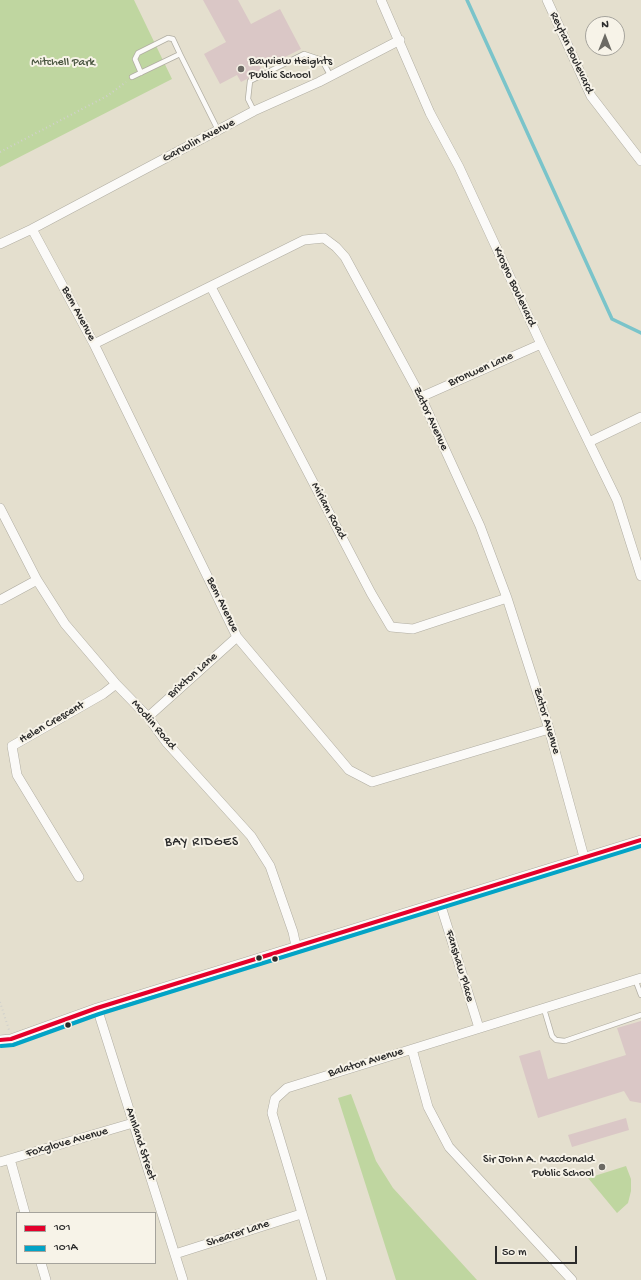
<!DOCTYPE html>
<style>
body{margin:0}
#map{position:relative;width:641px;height:1280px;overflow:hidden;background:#e4dfce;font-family:"Gochi Hand",sans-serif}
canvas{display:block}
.legend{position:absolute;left:16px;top:1212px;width:140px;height:52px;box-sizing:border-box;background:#f7f3e8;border:1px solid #a5a39c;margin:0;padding:5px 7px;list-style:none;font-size:12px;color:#2b2b2b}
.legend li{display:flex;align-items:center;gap:8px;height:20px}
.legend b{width:20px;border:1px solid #a5a39c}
.north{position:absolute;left:585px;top:16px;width:40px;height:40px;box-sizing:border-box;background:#f7f3e8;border:1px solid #a5a39c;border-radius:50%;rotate:0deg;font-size:11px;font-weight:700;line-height:16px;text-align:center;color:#2b2b2b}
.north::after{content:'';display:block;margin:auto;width:14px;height:18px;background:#6c6a64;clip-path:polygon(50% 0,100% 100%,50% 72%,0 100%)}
.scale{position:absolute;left:495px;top:1246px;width:82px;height:18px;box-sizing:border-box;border:2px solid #2b2b2b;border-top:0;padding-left:5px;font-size:12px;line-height:14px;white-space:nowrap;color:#2b2b2b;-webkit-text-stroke:3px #f7f3e8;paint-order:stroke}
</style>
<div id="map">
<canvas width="641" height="1280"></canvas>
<ul class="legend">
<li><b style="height:5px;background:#e4002b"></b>101</li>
<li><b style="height:5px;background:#02a3c6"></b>101A</li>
</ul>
<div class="north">N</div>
<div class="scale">50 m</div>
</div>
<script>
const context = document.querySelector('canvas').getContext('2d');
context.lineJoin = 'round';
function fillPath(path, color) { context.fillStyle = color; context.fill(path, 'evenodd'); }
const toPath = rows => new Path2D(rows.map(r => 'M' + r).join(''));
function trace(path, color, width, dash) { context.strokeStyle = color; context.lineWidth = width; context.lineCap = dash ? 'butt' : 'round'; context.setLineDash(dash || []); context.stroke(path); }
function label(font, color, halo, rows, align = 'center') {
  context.font = font + ' "Gochi Hand",sans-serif'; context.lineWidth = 4; context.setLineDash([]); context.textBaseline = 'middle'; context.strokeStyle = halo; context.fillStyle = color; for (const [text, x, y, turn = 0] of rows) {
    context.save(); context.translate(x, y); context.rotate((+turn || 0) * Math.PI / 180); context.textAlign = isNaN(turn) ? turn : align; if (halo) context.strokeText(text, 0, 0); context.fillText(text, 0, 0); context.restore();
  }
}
fillPath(toPath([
 [0,0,134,0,172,79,0,167],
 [351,1094,376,1161,393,1188,477,1280,396,1280,338,1098],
 [626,1166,631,1179,631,1191,628,1203,617,1213,588,1178]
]), '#bfd6a0');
trace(toPath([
 [467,0,612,319,641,333]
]), '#7ac4ca', 3.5);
fillPath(toPath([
 [203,0,238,0,251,24,280,9,301,49,279,60,276,56,259,65,263,71,241,82,237,75,220,84,204,54,226,42],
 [641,1021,641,1103,630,1101,624,1091,538,1118,519,1056,540,1050,548,1079,626,1055,617,1028],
 [626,1118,629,1130,572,1147,568,1135]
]), '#dac7c6');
const service = toPath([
 [141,73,135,59,138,53,168,38,173,39,180,54],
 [132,77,180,54,218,130],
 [254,111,248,99,250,81,304,54,322,60,330,75],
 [635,979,641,995],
 [544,1009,552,1036,556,1040,565,1041,641,1015]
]);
const minor = toPath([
 [381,0,430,113,459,167,541,344,617,500,641,576],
 [547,0,591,96,641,161],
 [32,229,94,344,237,637,349,770,372,782,549,729],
 [0,244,32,229,254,111,319,82,400,40],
 [211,287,371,593,391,627,413,629,507,598],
 [94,344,304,240,324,238,336,247,345,257,421,397,480,526,507,598,549,729,584,857],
 [421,397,541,344],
 [589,442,641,417],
 [0,508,37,580,65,624,116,684,148,717,167,743,251,836,270,866,293,932,296,946],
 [0,600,37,580],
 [148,717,237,637],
 [79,877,17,775,12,746,103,694,116,684],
 [440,903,479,1028],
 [97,1008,183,1280],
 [0,1040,11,1039,97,1008,641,840],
 [412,1049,428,1107,449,1147,572,1280],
 [10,1159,25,1213],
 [0,1162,133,1123],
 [175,1254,301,1214],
 [41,1263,46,1280],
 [322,1280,272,1113,275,1099,287,1088,641,978]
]);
trace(service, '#b0ada2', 6);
trace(minor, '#b0ada2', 10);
trace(toPath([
 [0,152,107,96,126,82],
 [0,1002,9,1030]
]), '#d1d1cc', 2, [1, 3]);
trace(service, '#fbfaf8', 4.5);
trace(minor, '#fbfaf8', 9);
trace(toPath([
 [0,1040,11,1039,97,1008,641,840]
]), '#e4002b', 4);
trace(toPath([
 [1,1046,13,1045,99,1014,641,846]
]), '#02a3c6', 4);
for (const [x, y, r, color] of [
 [241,69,4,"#6c6a64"],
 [259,958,3.5,"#2b2b2b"],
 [275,959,3.5,"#2b2b2b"],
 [68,1025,3.5,"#2b2b2b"],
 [602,1167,4,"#6c6a64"]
]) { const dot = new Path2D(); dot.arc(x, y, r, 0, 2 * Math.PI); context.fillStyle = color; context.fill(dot); trace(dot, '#f7f3e8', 1.5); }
label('12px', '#2b2b2b', '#f7f3e8', [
 ["Reytan Boulevard",571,53,65],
 ["Garvolin Avenue",199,141,-28],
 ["Krosno Boulevard",514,287,65],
 ["Bem Avenue",78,314,62],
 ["Bronwen Lane",481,370,-24],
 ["Zator Avenue",430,419,65],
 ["Miriam Road",328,511,62],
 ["Bem Avenue",222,605,64],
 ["Brixton Lane",193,676,-42],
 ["Zator Avenue",546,721,73],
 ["Helen Crescent",52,723,-30],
 ["Modlin Road",153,725,49],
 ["Fanshaw Place",459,966,73],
 ["Balaton Avenue",366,1063,-17],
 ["Foxglove Avenue",67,1143,-16],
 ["Annland Street",140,1144,72],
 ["Shearer Lane",238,1234,-18]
]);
label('12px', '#2b2b2b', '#f7f3e8', [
 ["Bayview Heights",249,62],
 ["Public School",249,76],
 ["Sir John A. Macdonald",594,1160,"right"],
 ["Public School",594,1174,"right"]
], 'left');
label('12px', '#48543f', '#f7f3e8', [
 ["Mitchell Park",63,63]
]);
context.letterSpacing = '1px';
label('13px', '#2b2b2b', '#f7f3e8', [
 ["BAY RIDGES",202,843]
]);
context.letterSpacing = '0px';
</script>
